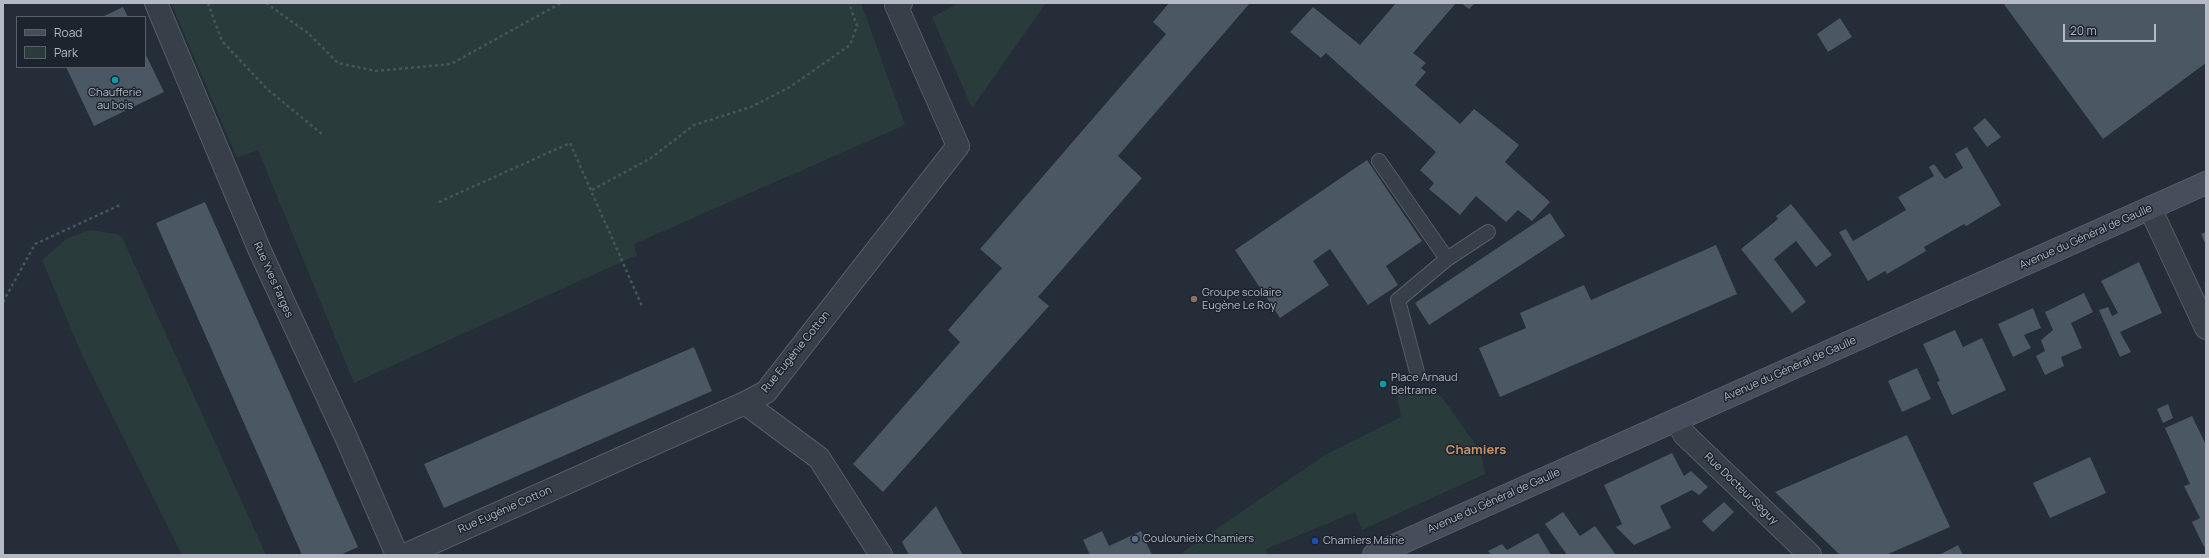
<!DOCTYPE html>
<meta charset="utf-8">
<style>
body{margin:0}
#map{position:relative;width:2209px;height:558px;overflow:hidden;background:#242d38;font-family:Manrope,sans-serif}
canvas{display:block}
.frame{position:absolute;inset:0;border:4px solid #b3bac5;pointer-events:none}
.legend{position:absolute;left:16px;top:16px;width:130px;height:52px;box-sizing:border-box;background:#1d242e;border:1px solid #59606a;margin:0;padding:5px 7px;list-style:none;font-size:12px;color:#b3bac5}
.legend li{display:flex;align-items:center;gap:8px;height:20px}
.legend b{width:20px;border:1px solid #59606a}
.scale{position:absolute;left:2063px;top:24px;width:93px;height:18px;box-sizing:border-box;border:2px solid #b3bac5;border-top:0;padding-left:5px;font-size:12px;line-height:14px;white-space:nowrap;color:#b3bac5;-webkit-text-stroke:3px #1d242e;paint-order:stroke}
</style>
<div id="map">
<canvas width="2209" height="558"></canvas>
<div class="frame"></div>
<ul class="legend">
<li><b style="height:5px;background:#464e5b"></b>Road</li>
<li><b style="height:11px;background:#293b3b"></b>Park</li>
</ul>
<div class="scale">20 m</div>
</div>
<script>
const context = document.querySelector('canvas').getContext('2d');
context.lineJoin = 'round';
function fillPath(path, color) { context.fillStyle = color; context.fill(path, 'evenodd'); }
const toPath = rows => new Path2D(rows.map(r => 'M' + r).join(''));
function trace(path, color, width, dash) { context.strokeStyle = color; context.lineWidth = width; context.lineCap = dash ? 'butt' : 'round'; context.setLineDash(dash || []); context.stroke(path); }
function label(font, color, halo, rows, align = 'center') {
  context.font = font + ' Manrope,sans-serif'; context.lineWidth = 3; context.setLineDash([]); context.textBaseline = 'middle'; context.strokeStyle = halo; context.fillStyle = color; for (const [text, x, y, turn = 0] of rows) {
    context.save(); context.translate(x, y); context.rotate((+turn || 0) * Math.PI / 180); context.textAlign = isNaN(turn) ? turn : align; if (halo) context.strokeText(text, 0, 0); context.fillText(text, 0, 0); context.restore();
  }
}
fillPath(toPath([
 [171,3,861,3,905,125,634,244,637,255,354,383,258,150,237,158],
 [959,3,1046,3,972,108,932,17],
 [90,230,117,234,122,237,266,555,182,555,82,355,42,260,66,239],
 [1421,391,1441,396,1481,452,1485,474,1362,530,1355,512,1266,549,1268,555,1182,555,1181,553,1325,455,1401,417,1397,394]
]), '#293b3b');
fillPath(toPath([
 [1169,3,1250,3,1118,156,1142,178,1038,297,1049,306,883,492,853,464,960,342,948,330,1002,268,980,249,1166,34,1153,22],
 [1396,3,1456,3,1413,53,1426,63,1421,68,1426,72,1415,85,1460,124,1474,109,1519,145,1505,162,1550,202,1532,221,1518,210,1506,222,1476,196,1460,215,1429,189,1434,183,1420,170,1436,152,1326,53,1321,58,1290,32,1313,7,1360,45],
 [1461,3,1475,3,1469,9],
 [2003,3,2206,3,2206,63,2103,139],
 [123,7,128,17,102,17],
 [1840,18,1852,37,1828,52,1817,34],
 [145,53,164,92,94,126,66,67,145,67],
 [1985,118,2001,137,1987,147,1973,128],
 [1967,147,2001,205,1966,226,1964,224,1924,247,1926,251,1887,274,1885,271,1868,281,1839,232,1846,229,1853,241,1906,210,1898,197,1934,176,1929,167,1934,164,1945,179,1963,168,1955,154],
 [1367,160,1422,241,1386,266,1398,285,1368,305,1330,249,1313,261,1329,285,1280,318,1235,250],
 [205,202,358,547,340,555,302,555,156,223],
 [1791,204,1832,255,1816,267,1796,241,1774,259,1806,302,1792,313,1741,249,1778,219,1776,216],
 [1550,213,1565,236,1429,325,1415,303],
 [2206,232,2206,245,2201,234],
 [1716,245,1737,294,1500,397,1479,348,1526,328,1520,313,1584,285,1591,300],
 [2139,262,2162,313,2120,332,2131,352,2120,357,2099,310,2108,307,2112,316,2118,313,2101,281],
 [2084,293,2093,312,2071,323,2082,348,2061,357,2064,366,2045,375,2036,356,2045,351,2041,340,2053,330,2045,312],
 [2033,308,2041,328,2024,335,2031,348,2013,357,1998,324],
 [1955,330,1963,347,1982,338,2006,390,1952,415,1937,382,1940,381,1923,344],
 [694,347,712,391,444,508,424,464],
 [1917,368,1931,399,1902,412,1888,381],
 [2168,404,2173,418,2163,423,2157,409],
 [2192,416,2206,445,2206,546,2204,547,2192,522,2200,518,2184,486,2190,484,2165,428],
 [1907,435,1950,527,1886,555,1840,555,1775,492],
 [1672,453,1684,476,1691,471,1708,487,1699,495,1692,490,1660,506,1671,528,1634,545,1616,527,1622,524,1604,485],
 [2090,457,2106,493,2050,518,2033,483],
 [1724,502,1734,512,1713,532,1702,521],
 [936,506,945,523,963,555,909,555,902,542],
 [1563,512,1580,536,1595,526,1616,555,1567,555,1545,524],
 [1102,531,1109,546,1141,531,1152,555,1090,555,1083,540],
 [1538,533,1551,555,1491,555,1488,551,1502,544,1507,550],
 [1958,545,1963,555,1939,555]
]), '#4c5764');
const lane = toPath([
 [1379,161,1447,259],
 [1417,372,1398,300,1447,259,1488,232]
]);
const street = toPath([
 [156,3,260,251,346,437,397,555],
 [2150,208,2206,328],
 [745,403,819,458,881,555],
 [1677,420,1684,434,1810,555],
 [405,555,745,403,766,392,958,146,896,5,901,3]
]);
const secondary = toPath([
 [1374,555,2206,183]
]);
trace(lane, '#565d67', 16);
trace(street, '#565d67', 24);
trace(secondary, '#565d67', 24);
trace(toPath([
 [208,3,222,41,267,89,322,134],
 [266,3,308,33,338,63,376,71,451,64,561,3],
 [592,190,651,158,694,125,751,107,790,87,850,45,857,26,849,3],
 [439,202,570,143,642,306],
 [3,302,35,244,120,205]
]), '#465659', 2.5, [3, 3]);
trace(lane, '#373f49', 14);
trace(street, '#373f49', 22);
trace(secondary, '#464e5b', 22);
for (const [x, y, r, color] of [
 [115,80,4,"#0f9aa8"],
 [1194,299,4,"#8d6e63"],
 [1383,384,4,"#0f9aa8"],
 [1135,539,4,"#5c6f8a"],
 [1315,541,4,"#1a4fb4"]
]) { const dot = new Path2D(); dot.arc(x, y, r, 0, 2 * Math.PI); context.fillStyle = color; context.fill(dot); trace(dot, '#1d242e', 1.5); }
label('11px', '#b3bac5', '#1d242e', [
 ["Chaufferie",115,93,"center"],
 ["au bois",115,106,"center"],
 ["Groupe scolaire",1202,293],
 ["Eugène Le Roy",1202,306],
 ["Place Arnaud",1391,378],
 ["Beltrame",1391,391],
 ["Coulounieix Chamiers",1143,539],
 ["Chamiers Mairie",1323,541]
], 'left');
label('11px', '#b3bac5', '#1d242e', [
 ["Avenue du Général de Gaulle",2086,237,-24],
 ["Rue Yves Farges",273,280,66],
 ["Rue Eugénie Cotton",796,352,-51],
 ["Avenue du Général de Gaulle",1790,369,-24],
 ["Rue Docteur Seguy",1741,489,44],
 ["Avenue du Général de Gaulle",1494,501,-24],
 ["Rue Eugénie Cotton",505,510,-24]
]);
label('bold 13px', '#c99269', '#1d242e', [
 ["Chamiers",1476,450]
]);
</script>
